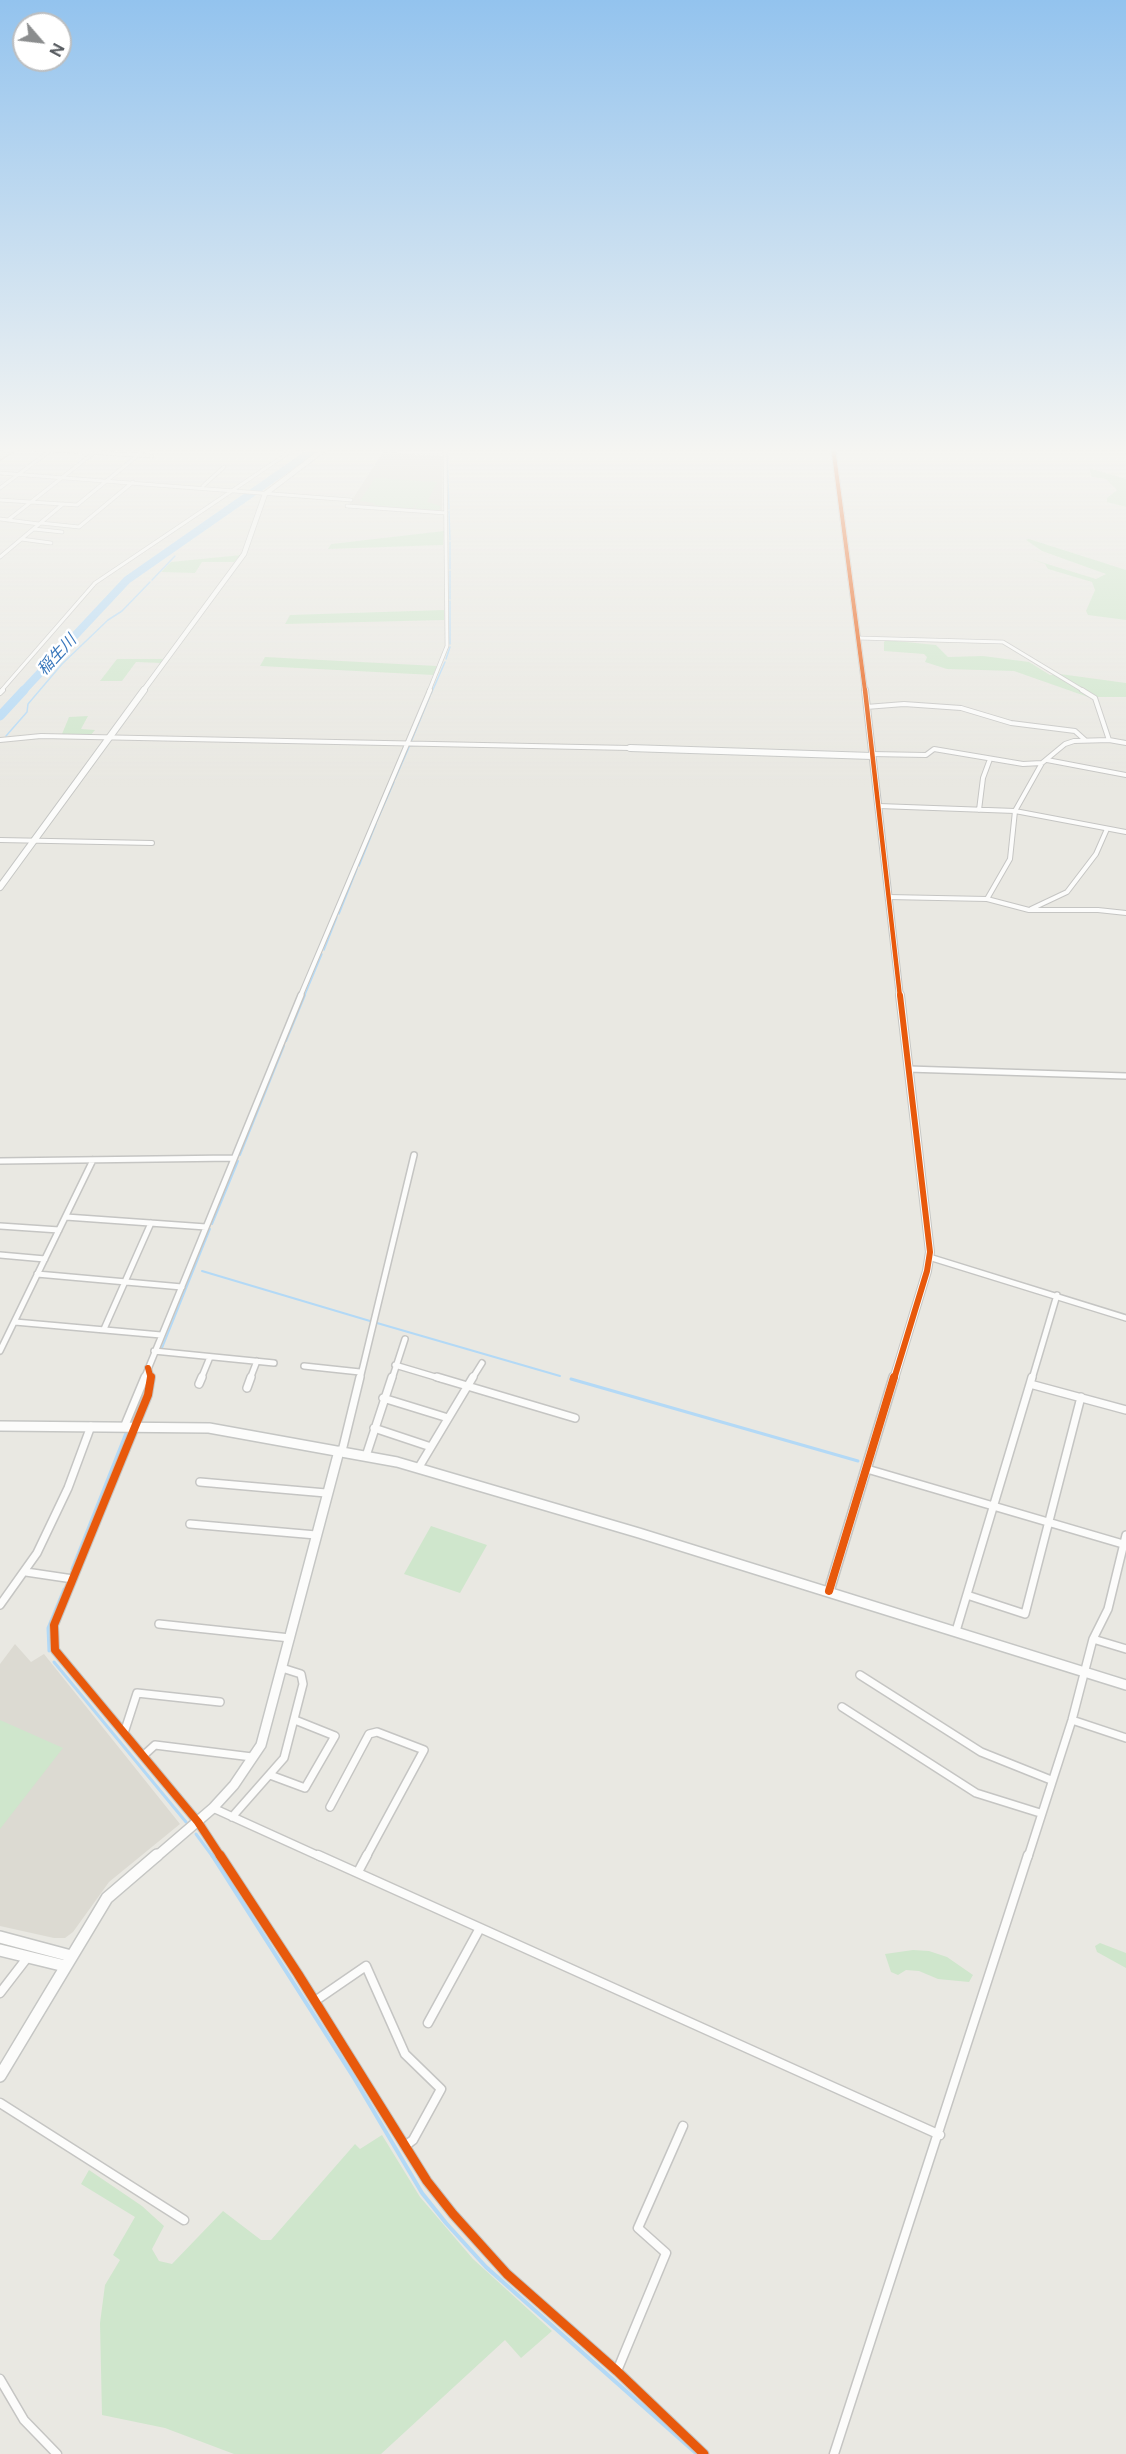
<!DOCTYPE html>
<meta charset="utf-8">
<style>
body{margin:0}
#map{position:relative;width:1126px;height:2454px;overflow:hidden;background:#e9e8e2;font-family:"Public Sans",sans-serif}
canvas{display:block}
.north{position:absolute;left:12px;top:12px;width:60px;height:60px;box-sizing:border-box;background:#fff;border:2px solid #bcbec0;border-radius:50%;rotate:118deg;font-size:16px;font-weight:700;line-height:24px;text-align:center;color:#585c61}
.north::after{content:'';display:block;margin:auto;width:21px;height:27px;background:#8b8d8e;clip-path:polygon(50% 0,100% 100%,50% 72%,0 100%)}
</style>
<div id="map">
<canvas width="1126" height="2454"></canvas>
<div class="north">N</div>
</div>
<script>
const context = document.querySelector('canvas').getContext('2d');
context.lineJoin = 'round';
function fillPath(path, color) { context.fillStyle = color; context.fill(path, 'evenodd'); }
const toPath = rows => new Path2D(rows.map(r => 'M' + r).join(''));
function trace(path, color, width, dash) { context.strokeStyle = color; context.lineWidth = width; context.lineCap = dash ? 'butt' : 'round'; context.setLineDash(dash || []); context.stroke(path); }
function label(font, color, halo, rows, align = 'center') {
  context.font = font + ' "Public Sans","Noto Sans JP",sans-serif'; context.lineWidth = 5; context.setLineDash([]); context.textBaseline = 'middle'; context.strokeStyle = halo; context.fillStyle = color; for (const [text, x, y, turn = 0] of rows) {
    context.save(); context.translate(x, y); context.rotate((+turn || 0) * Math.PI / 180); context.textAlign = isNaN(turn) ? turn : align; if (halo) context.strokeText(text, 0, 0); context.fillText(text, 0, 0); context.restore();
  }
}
fillPath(toPath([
 [383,452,443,456,442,512,348,506],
 [15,1644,31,1662,44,1654,180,1824,109,1882,73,1932,65,1938,54,1938,0,1926,0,1664]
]), '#dcdad2');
fillPath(toPath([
 [1089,468,1126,479,1126,507,1107,502,1107,498,1117,490,1106,479,1092,477],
 [375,478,437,482,427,502,441,506,438,512,414,510,418,502,412,509,373,505,375,503,360,501],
 [444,531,443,545,328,549,331,544],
 [1029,539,1126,570,1126,620,1088,615,1086,611,1095,590,1092,582,1048,569,1045,564,1031,559,1096,579,1106,574,1042,551,1026,540],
 [241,555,234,562,202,562,195,573,161,572,171,562],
 [444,610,444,620,285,624,290,615],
 [886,640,936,645,948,657,983,656,1029,662,1050,675,1060,674,1126,683,1126,697,1088,697,1014,671,947,669,925,662,927,657,924,654,884,651,884,642],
 [265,657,437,666,433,675,260,666],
 [117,659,163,659,161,663,136,662,122,681,100,681],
 [88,716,81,729,95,730,90,736,62,734,69,717],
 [431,1526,487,1545,460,1593,404,1574],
 [0,1720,63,1748,0,1829],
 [1100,1943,1126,1953,1126,1968,1097,1952,1095,1946],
 [913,1950,929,1951,947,1957,973,1975,969,1982,938,1979,919,1971,906,1970,898,1975,891,1972,885,1954],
 [382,2135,420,2197,473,2259,552,2331,521,2358,505,2340,381,2454,234,2454,165,2428,102,2415,100,2323,105,2285,120,2260,113,2255,135,2217,81,2184,89,2170,142,2206,164,2226,152,2249,159,2261,172,2264,223,2211,261,2240,271,2240,355,2144,360,2149]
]), '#cfe6cc');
trace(toPath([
 [447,447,449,509],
 [449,511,450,540],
 [450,542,450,569],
 [450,571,450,599],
 [152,580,175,556],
 [450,601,450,644],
 [446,659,450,647],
 [431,694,445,662],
 [6,736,27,712,28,704,62,664,108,620,122,611,150,582],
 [411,742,430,696],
 [395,779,410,745],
 [377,821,394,782],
 [359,866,376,824],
 [339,914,357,869],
 [324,950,337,917],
 [304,997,322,954]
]), '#b3d9f6', 1.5);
trace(toPath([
 [286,1041,305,995],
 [240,1155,284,1046],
 [212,1224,238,1161],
 [202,1271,370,1321],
 [377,1323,560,1376],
 [162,1348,210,1229]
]), '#b3d9f6', 2);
trace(toPath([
 [571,1379,858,1461],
 [134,1415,142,1396],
 [72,1569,126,1433],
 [49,1651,48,1628,64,1589],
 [54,1662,186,1822],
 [196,1834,213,1857]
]), '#b3d9f6', 3);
trace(toPath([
 [212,1855,354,2078,422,2193,446,2223,486,2267,697,2454]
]), '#b3d9f6', 4);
trace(toPath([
 [23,691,127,580,318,447]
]), '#b3d9f6', 8);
trace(toPath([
 [0,716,24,690]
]), '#b3d9f6', 9);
const streetFar4 = toPath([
 [13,448,152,456],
 [0,473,351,500],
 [203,486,224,467],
 [0,488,55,447],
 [0,500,77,505,148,447],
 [347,506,446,513],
 [0,519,39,524],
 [8,520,101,447],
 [41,523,79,527,133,482],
 [34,529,62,532],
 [21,539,51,543],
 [0,557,63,504],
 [858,638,1003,642,1084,691],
 [1,691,95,583,297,447],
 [429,691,447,646,445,447]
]);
const streetFar3 = toPath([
 [1082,690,1095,698,1109,740],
 [0,693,3,690],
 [866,707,904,704,961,708,1011,723,1075,731,1085,740],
 [0,740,41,736,630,748],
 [871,754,926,755,934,749,1023,764,1042,763],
 [1047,760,1126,775],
 [879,806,1015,811,1126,832],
 [979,810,983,778,990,759],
 [0,840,152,843],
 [888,897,987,899,1029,910,1098,910,1126,913],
 [987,899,1010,859,1015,811,1042,763,1065,744,1074,741,1109,740,1126,743],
 [1031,909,1067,892,1096,854,1107,829],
 [300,997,430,690]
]);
const streetFar2 = toPath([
 [908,1069,1126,1076],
 [0,1161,234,1158],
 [66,1217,206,1227],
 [0,1226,59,1230],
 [0,1255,45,1259],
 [929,1257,1126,1318],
 [37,1274,182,1287],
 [15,1322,161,1335],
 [104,1329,151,1223],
 [0,1351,93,1160],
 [154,1351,274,1363],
 [395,1365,442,1379],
 [304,1366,360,1372],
 [148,1368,151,1379],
 [144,1379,301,995],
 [201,1379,210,1357],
 [250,1379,257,1361],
 [360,1379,414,1155],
 [392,1379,405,1339],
 [472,1379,482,1363],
 [1032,1379,1057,1295]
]);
const streetFar1 = toPath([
 [151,1377,148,1395,54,1625,55,1650,198,1822,221,1857],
 [437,1377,575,1418],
 [199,1384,202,1377],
 [1030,1384,1032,1377],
 [247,1388,251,1377],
 [383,1398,448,1418],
 [125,1425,145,1377],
 [374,1428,431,1447],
 [342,1451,360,1377],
 [366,1456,392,1377],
 [419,1467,473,1377],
 [867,1469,1126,1545],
 [200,1482,326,1493],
 [190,1524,316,1535],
 [26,1572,73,1579],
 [967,1595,1025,1614,1081,1397],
 [0,1605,37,1553,68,1488,91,1426],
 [159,1624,290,1638],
 [956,1631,1030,1384,1126,1410],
 [1093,1639,1108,1609,1126,1535],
 [860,1675,981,1752,1051,1780],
 [842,1707,976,1793,1040,1813],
 [1072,1720,1126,1738],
 [124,1733,137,1693,220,1702],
 [144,1755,155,1745,252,1757],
 [270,1775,305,1788,335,1736,295,1720],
 [330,1807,369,1734,377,1732,424,1750,366,1857],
 [213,1808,321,1857],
 [232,1817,284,1758,303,1684,301,1674,282,1668],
 [1028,1857,1072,1720,1093,1639,1126,1649]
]);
const street = toPath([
 [220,1855,298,1974,427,2181,453,2214,507,2274,617,2371,704,2454],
 [318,1855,940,2135],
 [358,1872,367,1855],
 [0,1993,27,1958],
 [315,2001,366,1966,405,2054,441,2089,413,2140,405,2146],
 [428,2023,480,1928],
 [0,2103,184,2220],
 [617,2371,666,2253,638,2228,683,2126],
 [0,2379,24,2420,57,2454],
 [834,2454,1028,1855]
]);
const secondaryFar4 = toPath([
 [833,447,865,691],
 [143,691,244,554,265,494,327,447]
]);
const secondaryFar3 = toPath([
 [865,690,900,997],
 [630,748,872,756],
 [0,887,144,690]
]);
const secondaryFar2 = toPath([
 [894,1379,927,1271,930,1252,900,995]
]);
const secondaryFar1 = toPath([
 [0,1426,209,1428,397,1462,639,1533,1126,1685],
 [829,1591,894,1377],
 [156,1857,213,1808,234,1785,261,1745,339,1451]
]);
const secondary = toPath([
 [0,1937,71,1956],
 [0,1950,65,1966],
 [0,2076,107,1898,157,1855]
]);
const highway = toPath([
 [0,457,15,447]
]);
trace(streetFar4, '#c5c5c3', 4.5);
trace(streetFar3, '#c5c5c3', 6);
trace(streetFar2, '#c5c5c3', 8);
trace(streetFar1, '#c5c5c3', 10);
trace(street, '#c5c5c3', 11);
trace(secondaryFar4, '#c5c6c4', 6);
trace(secondaryFar3, '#c5c6c4', 8);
trace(secondaryFar2, '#c5c6c4', 10);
trace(secondaryFar1, '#c5c6c4', 12);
trace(secondary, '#c5c6c4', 14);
trace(highway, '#c0b290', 7);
trace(streetFar4, '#fcfcfb', 3);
trace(streetFar3, '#fcfcfb', 4);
trace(streetFar2, '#fcfcfb', 5);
trace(streetFar1, '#fcfcfb', 7);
trace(street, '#fcfcfb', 8);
trace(secondaryFar4, '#fcfcfb', 4.5);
trace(secondaryFar3, '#fcfcfb', 6);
trace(secondaryFar2, '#fcfcfb', 8);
trace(secondaryFar1, '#fcfcfb', 9);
trace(secondary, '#fcfcfb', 11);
trace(highway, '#eeebde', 5);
trace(toPath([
 [833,447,865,691]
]), '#e8590c', 4);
trace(toPath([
 [865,690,900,997]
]), '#e8590c', 4.5);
trace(toPath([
 [148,1368,151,1379],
 [894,1379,927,1271,930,1252,900,995]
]), '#e8590c', 6);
trace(toPath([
 [151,1377,148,1395,54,1625,55,1650,198,1822,221,1857],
 [829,1591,894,1377]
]), '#e8590c', 8);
trace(toPath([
 [220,1855,298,1974,427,2181,453,2214,507,2274,617,2371,704,2454]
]), '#e8590c', 9);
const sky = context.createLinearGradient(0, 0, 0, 790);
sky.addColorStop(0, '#93c3ee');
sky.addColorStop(0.57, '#f5f5f2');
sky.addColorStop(1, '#f5f5f200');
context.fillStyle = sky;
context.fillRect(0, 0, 1126, 790);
label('italic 16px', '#3a78bc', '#fff', [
 ["稲生川",57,655,-47]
]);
</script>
